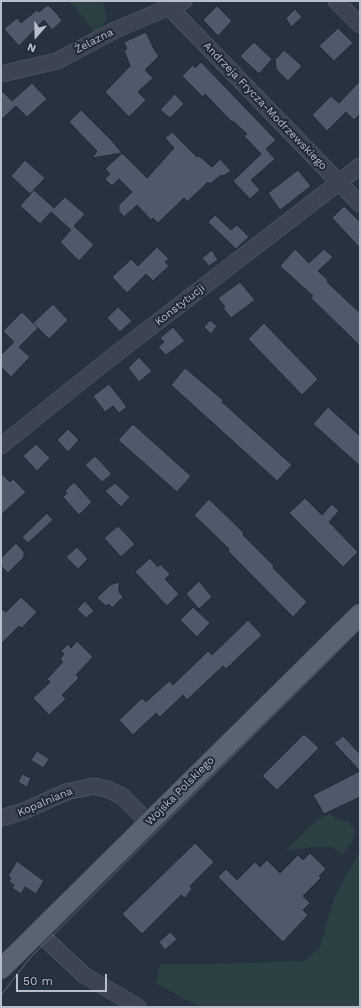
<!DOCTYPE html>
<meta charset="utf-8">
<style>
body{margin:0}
#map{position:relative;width:361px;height:1008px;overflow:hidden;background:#273240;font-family:"Work Sans",sans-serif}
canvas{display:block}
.frame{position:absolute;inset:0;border:2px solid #b8bfca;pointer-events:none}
.north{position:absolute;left:16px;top:16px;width:40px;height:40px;-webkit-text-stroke:3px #202936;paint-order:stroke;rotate:200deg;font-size:11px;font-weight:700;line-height:16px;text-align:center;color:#b8bfca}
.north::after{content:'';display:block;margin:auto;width:14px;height:18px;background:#b8bfca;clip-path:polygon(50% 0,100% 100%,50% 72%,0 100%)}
.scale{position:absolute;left:16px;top:974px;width:91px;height:18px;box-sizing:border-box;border:2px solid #b8bfca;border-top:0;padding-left:5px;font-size:12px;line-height:14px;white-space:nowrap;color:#b8bfca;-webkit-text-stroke:3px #202936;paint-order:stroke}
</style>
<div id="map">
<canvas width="361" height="1008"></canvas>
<div class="frame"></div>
<div class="north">N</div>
<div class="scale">50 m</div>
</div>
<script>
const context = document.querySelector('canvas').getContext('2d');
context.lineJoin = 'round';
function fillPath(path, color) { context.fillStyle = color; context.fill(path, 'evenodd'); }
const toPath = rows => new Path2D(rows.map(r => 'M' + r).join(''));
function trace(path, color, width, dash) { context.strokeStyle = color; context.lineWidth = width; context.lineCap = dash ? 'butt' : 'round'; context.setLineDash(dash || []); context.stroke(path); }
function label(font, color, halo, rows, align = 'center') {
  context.font = font + ' "Work Sans",sans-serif'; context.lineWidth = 4; context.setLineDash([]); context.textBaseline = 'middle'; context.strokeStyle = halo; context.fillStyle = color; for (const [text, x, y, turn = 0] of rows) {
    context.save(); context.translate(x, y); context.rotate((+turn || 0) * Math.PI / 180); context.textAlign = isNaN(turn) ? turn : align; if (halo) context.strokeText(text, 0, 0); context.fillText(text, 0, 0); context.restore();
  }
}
fillPath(toPath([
 [69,1,103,1,107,20,95,32],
 [329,814,335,818,349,822,355,830,352,842,342,855,333,847,313,847,285,851,317,820],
 [360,851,360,1007,202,1007,186,1000,156,983,160,964,211,964,304,961,320,947,334,898]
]), '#2a4042');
const building = toPath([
 [48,5,58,15,62,21,52,30,44,20,19,46,4,29,17,18,21,23,37,10,39,12,48,5],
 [217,6,232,21,218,36,203,20,217,6],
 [295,9,302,17,291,27,286,18,295,9],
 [338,28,353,43,334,61,319,46,338,28],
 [146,32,155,51,159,56,145,70,153,78,138,92,146,100,129,117,105,92,130,66,124,50,127,49,124,42,146,32],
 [254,42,272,59,259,74,240,56,254,42],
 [284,50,302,66,288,81,276,69,275,56,277,58,284,50],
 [201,62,276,140,266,149,275,159,251,180,260,190,250,199,233,181,261,154,244,136,247,134,233,121,232,122,205,94,203,97,182,76,193,65,195,68,201,62],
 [360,81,360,114,354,120,346,112,327,131,312,115,331,96,339,103,360,81],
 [32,83,47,99,27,117,16,106,1,120,1,90,12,101,32,83],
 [175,94,184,104,170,118,160,110,175,94],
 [81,110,112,141,122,153,92,158,97,151,69,122,81,110],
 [172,132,197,157,199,156,212,167,220,159,231,171,223,176,221,175,210,184,208,182,187,202,184,198,158,223,153,218,151,220,137,205,124,217,118,210,120,208,118,206,132,192,119,179,112,186,105,179,110,174,105,169,122,153,147,178,174,148,165,138,172,132],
 [25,160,45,178,30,194,11,176,25,160],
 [298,170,311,186,280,210,268,193,298,170],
 [34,190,54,208,65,197,85,214,74,226,94,245,79,261,60,242,71,230,51,212,40,224,20,206,34,190],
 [344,206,360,222,360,248,332,218,344,206],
 [215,215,231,230,237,225,249,237,236,249,208,222,215,215],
 [157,247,169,259,165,262,169,266,153,281,146,274,127,293,112,277,131,259,138,266,157,247],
 [295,249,309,263,324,249,333,257,318,271,328,280,327,282,360,313,360,346,311,298,313,296,280,266,295,249],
 [212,250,218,260,209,266,202,258,212,250],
 [240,282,255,300,231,318,223,308,225,307,218,298,240,282],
 [53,304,68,320,49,339,33,323,53,304],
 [118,307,132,321,120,332,107,318,118,307],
 [22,312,38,328,19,347,30,357,11,377,1,367,1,355,14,342,3,331,22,312],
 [210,320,217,326,211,334,204,327,210,320],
 [264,323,318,379,302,395,248,339,264,323],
 [173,327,185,341,166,355,158,347,164,342,160,338,173,327],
 [139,357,152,371,139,382,128,368,139,357],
 [185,368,223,400,222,402,292,465,277,481,171,385,185,368],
 [109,384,127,407,119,413,113,406,105,412,93,396,109,384],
 [328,407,360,436,360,466,313,424,328,407],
 [133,424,191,476,177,492,118,440,133,424],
 [68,429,79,440,68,452,57,440,68,429],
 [36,444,50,458,37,471,23,456,36,444],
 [95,456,112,474,102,482,85,465,95,456],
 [1,473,10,482,13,479,26,492,1,515,1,473],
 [74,482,92,502,79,515,63,497,67,493,65,491,74,482],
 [115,483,130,497,121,507,105,491,115,483],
 [305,498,322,515,332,504,339,511,329,522,358,552,343,567,289,513,305,498],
 [209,499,244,533,243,535,274,566,273,568,307,602,293,617,228,551,229,549,194,515,209,499],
 [47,513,53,520,28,543,22,537,47,513],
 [118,526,135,544,121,557,104,538,118,526],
 [16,543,24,552,24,557,8,573,1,566,1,558,16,543],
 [77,547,88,559,78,569,66,557,77,547],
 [150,558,158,567,160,564,170,574,165,579,179,594,167,606,135,572,150,558],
 [199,581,212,597,199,609,186,594,199,581],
 [119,582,119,592,123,597,112,608,109,604,106,606,97,598,110,585,119,582],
 [21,597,37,612,22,628,19,626,1,644,1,608,6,612,21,597],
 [85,601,94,611,86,618,77,609,85,601],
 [193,607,210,623,197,637,180,620,193,607],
 [248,620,262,635,226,669,223,666,187,700,183,695,160,717,156,713,133,735,119,720,142,698,146,702,169,681,173,685,208,651,212,655,248,620],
 [77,641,93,657,76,675,79,678,62,695,66,699,49,715,33,698,50,682,47,679,63,662,60,659,64,654,61,651,68,644,71,648,77,641],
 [304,734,319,748,277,790,262,776,304,734],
 [343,736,360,754,360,771,334,743,343,736],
 [37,751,49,759,43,768,31,760,37,751],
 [360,771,360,797,324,814,313,795,360,771],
 [22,774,31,778,27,787,18,782,22,774],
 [195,843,214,862,190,886,192,889,185,898,181,895,142,934,122,914,195,843],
 [310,853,326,869,319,876,321,878,303,896,310,903,303,910,308,915,283,942,218,877,226,869,237,880,255,862,260,867,267,860,280,873,298,855,303,860,310,853],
 [17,861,44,881,36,894,25,887,21,894,12,888,14,885,9,882,11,878,8,876,17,861],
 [170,932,177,939,165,950,159,942,170,932]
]);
fillPath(building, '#4e5969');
trace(building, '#222b38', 1);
const minor = toPath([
 [336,1,360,25],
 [170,8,360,204],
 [1,74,57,61,115,30,184,1],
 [1,446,103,364,360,166],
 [1,818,24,811,66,792,94,786,109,790,122,796,148,822],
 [38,932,84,975,138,1007]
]);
const major = toPath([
 [1,969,360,614]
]);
trace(minor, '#59626d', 17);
trace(major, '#454d59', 21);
trace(minor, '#3b4450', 16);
trace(major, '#5a6370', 20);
trace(toPath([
 [1,995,30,958,360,629]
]), '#5e6877', 1);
label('11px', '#b8bfca', '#202936', [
 ["Żelazna",94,41,-27],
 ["Andrzeja Frycza-Modrzewskiego",265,106,46],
 ["Konstytucji",180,305,-38],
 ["Wojska Polskiego",180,791,-45],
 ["Kopalniana",45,802,-23]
]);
</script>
